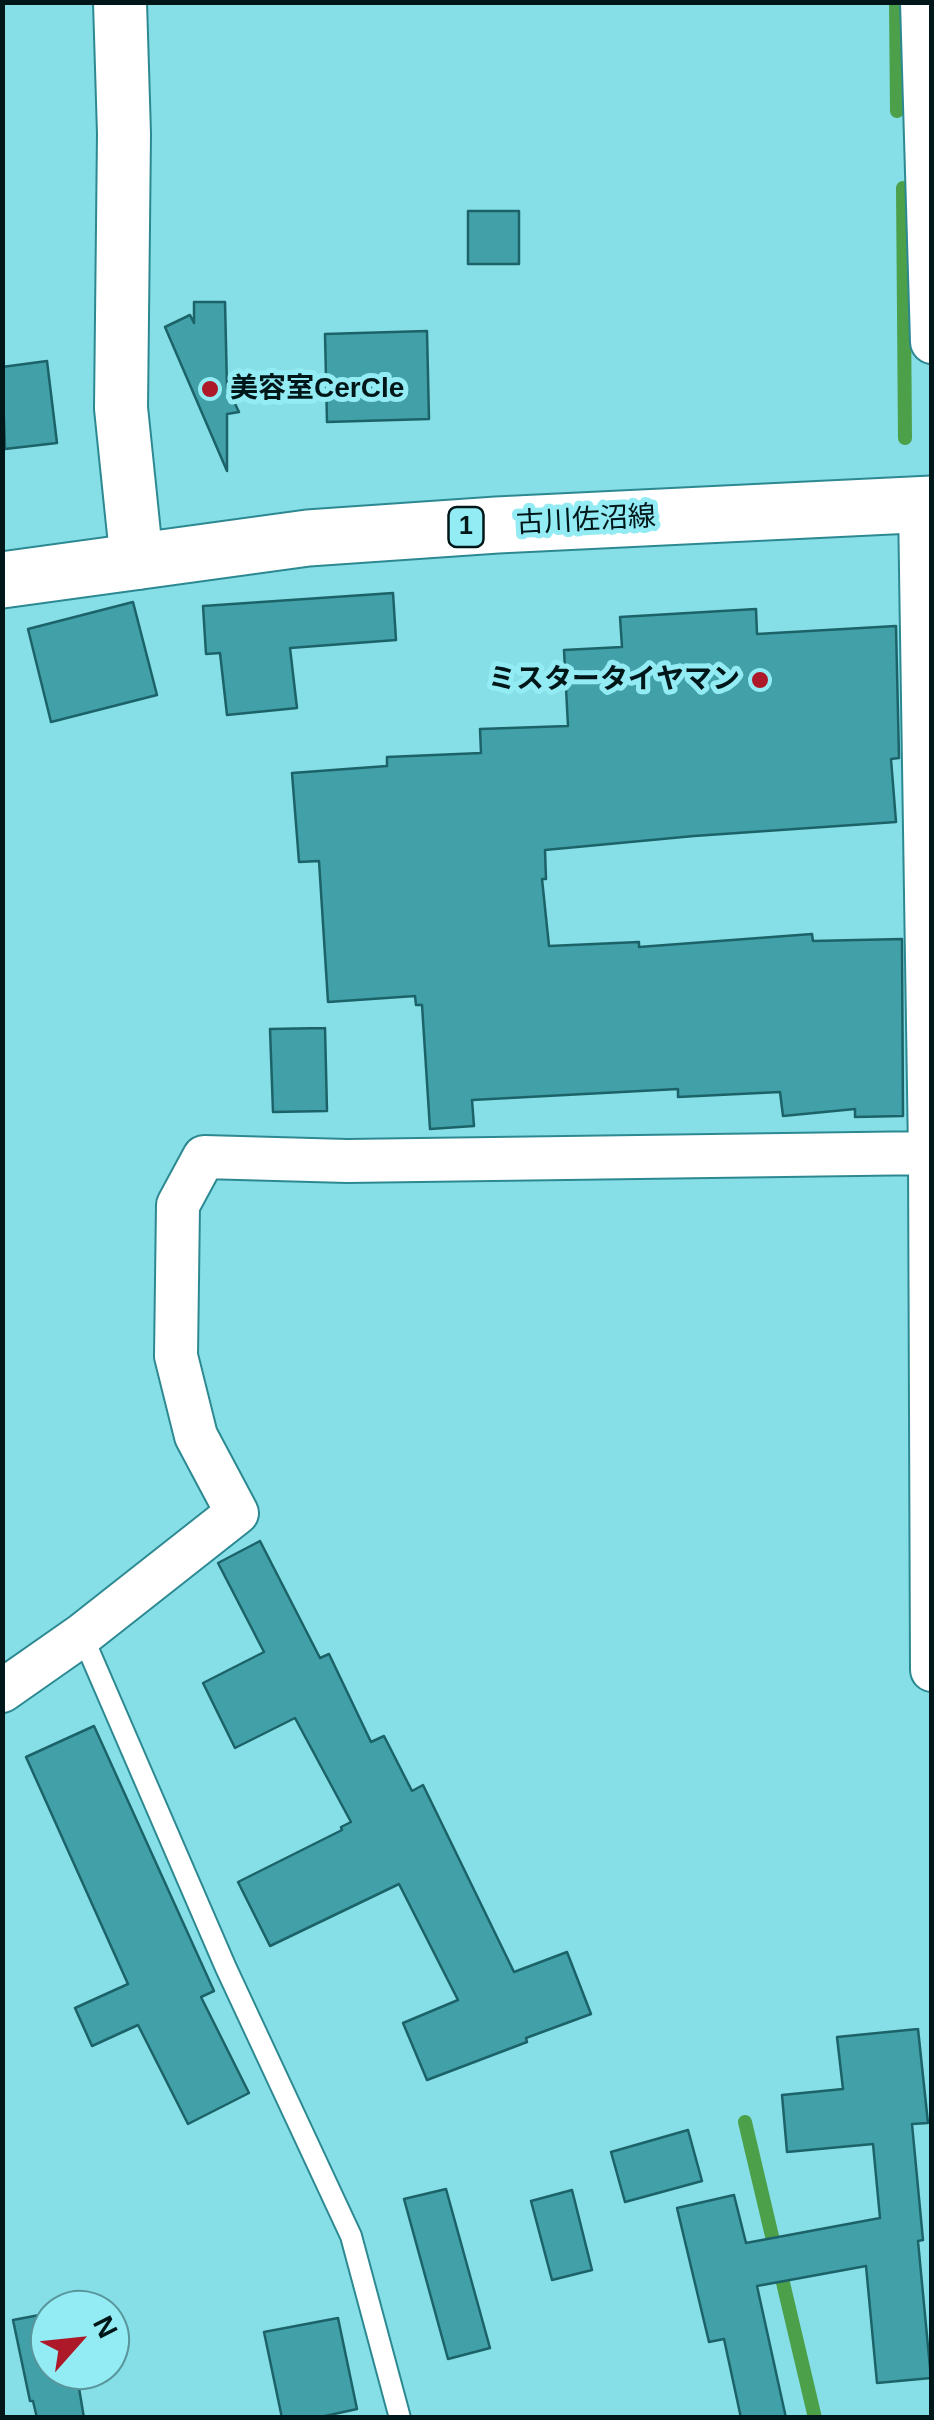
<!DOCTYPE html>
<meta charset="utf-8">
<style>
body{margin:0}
#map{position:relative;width:934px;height:2420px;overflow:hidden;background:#86dee6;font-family:Helvetica,sans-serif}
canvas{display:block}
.frame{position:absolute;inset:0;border:5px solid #00171a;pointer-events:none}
.north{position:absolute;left:30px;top:2290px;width:100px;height:100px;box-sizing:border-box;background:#93ebf3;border:2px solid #58969c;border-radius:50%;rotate:63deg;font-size:28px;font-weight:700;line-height:40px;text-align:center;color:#00171a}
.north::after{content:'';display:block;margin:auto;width:35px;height:45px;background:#ad1928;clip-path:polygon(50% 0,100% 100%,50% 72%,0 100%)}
</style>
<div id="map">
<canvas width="934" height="2420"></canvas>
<div class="frame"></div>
<div class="north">N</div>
</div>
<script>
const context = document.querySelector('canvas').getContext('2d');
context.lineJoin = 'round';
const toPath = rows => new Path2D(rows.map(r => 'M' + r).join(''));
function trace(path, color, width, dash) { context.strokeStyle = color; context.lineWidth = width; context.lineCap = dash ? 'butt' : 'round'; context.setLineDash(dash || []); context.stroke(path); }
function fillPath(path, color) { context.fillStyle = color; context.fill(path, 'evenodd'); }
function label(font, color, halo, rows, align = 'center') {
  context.font = font + ' Helvetica,"Noto Sans JP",sans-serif'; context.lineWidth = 10; context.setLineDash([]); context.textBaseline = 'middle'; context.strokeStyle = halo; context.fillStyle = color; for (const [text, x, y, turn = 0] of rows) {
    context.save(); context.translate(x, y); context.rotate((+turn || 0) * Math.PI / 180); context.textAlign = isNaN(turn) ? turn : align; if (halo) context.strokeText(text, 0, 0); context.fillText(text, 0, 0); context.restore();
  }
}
trace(toPath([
 [896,2,897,111],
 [903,188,905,438],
 [745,2122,815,2418]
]), '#4ca04a', 14);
const building = toPath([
 [468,211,519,211,519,264,468,264,468,211],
 [194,302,225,302,227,387,239,412,227,414,227,471,165,327,190,315,194,323,194,302],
 [427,331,429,419,327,422,325,334,427,331],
 [47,361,57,443,5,449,2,367,47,361],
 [393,593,396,640,290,648,297,708,227,715,220,653,206,654,203,606,393,593],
 [133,602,157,695,51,722,28,629,133,602],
 [756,609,757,634,896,626,899,758,891,759,896,822,694,836,545,850,546,879,542,879,549,946,639,942,639,947,812,934,813,941,902,939,903,1116,855,1117,855,1109,783,1116,780,1092,678,1097,678,1089,472,1100,474,1126,430,1129,422,1005,416,1005,415,996,328,1002,319,861,299,862,292,773,387,766,387,757,481,753,480,729,568,726,564,650,622,647,620,617,756,609],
 [325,1028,327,1111,273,1112,270,1029,325,1028],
 [260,1541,320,1658,329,1654,371,1742,384,1736,412,1791,423,1785,514,1972,567,1952,591,2014,526,2038,527,2042,427,2080,403,2023,458,2000,399,1884,270,1946,238,1882,342,1830,341,1827,351,1822,295,1718,235,1748,203,1683,264,1652,218,1563,260,1541],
 [94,1726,214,1991,201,1997,249,2093,188,2124,138,2025,92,2046,75,2008,128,1984,26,1757,94,1726],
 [918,2029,928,2123,912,2124,923,2240,918,2241,931,2378,877,2383,866,2266,757,2286,786,2418,741,2418,724,2339,709,2342,677,2208,734,2195,746,2243,880,2218,873,2144,787,2152,782,2095,843,2089,837,2037,918,2029],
 [688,2130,702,2181,625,2202,611,2152,688,2130],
 [446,2189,490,2348,448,2359,404,2199,446,2189],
 [572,2190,592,2270,552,2280,531,2201,572,2190],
 [50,2313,50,2370,76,2370,84,2418,37,2418,33,2401,30,2401,13,2320,50,2313],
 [338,2318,357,2409,316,2418,282,2418,264,2332,338,2318]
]);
fillPath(building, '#42a0a8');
trace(building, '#1c6369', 2.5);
const service = toPath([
 [82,1635,226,1968,351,2236,400,2418]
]);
const minor = toPath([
 [922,2,932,342],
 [920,505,930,1153,932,1670],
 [2,1691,82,1635,237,1513,196,1436,176,1356,178,1205,204,1157,347,1161,930,1153]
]);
const tertiary = toPath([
 [120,2,124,134,121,408,137,563]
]);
const primary = toPath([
 [2,580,308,538,497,525,932,504]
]);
trace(service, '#2d8991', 24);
trace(minor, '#2d8991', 46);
trace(tertiary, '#2d8991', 56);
trace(primary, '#2d8991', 59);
trace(service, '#fff', 20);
trace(minor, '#fff', 42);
trace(tertiary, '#fff', 52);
trace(primary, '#fff', 55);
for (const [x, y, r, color] of [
 [210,389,10,"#ad1928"],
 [760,680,10,"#ad1928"]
]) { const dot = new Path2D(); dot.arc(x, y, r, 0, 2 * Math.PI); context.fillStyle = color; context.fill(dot); trace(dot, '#93ebf3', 4); }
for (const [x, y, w] of [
 [466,527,35]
]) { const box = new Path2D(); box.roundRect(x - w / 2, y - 20, w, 40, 8); context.fillStyle = '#93ebf3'; context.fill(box); trace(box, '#00171a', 2.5); }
label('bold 25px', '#00171a', null, [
 ["1",466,527]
]);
label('bold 28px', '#00171a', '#93ebf3', [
 ["美容室CerCle",230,389],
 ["ミスタータイヤマン",740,680,"right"]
], 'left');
label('28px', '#00171a', '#93ebf3', [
 ["古川佐沼線",586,521,-3]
]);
</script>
